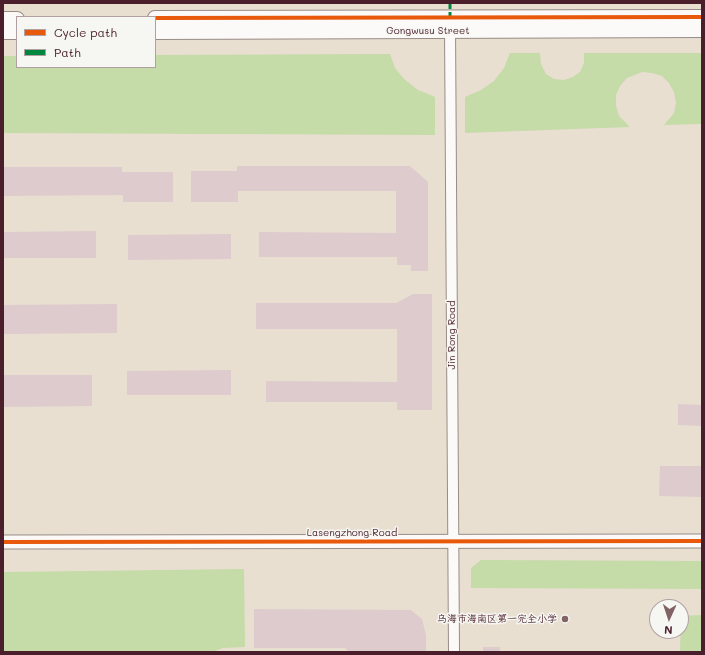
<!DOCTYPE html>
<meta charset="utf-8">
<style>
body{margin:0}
#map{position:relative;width:705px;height:655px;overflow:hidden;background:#e8dfd1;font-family:Mali,sans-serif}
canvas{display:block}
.frame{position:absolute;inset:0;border:4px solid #4a1f2b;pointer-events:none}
.legend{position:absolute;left:16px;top:16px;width:140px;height:52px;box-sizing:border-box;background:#f6f6f2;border:1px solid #b1a0a2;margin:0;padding:5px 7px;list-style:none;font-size:12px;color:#4a1f2b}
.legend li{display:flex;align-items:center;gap:8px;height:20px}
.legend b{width:20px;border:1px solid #b1a0a2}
.north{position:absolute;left:649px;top:599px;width:40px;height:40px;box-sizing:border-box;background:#f6f6f2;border:1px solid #b1a0a2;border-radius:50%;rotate:183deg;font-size:11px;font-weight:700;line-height:16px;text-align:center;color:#4a1f2b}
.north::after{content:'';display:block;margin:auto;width:14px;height:18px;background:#816265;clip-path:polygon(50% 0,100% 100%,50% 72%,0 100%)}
</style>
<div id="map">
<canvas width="705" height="655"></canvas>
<div class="frame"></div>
<ul class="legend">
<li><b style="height:5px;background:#e8590c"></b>Cycle path</li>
<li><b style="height:5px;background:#00873e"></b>Path</li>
</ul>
<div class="north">N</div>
</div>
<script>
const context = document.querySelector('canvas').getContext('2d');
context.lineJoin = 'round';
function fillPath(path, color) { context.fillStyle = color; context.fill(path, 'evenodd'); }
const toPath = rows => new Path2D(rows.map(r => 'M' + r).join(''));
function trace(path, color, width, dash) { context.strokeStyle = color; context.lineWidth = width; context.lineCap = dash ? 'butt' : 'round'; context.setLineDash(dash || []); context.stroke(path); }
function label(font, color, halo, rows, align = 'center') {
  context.font = font + ' Mali,"LXGW WenKai TC",sans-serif'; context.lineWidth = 3; context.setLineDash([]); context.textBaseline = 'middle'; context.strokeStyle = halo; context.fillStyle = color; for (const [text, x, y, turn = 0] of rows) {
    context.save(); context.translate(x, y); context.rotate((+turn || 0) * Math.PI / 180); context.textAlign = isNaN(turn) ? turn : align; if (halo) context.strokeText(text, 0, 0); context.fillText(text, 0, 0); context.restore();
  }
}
fillPath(toPath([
 [510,53,540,53,541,64,546,74,554,79,564,80,573,77,580,72,584,63,584,53,702,53,702,124,664,125,674,113,676,103,674,92,669,83,662,76,652,73,642,72,627,78,620,86,616,95,616,106,619,116,630,127,465,133,465,97,481,90,494,81,504,68],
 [390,54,395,68,404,79,418,90,435,97,435,135,3,133,3,56,17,56,17,67,155,67,155,55],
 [481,560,702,561,702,589,471,588,471,568],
 [244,569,245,647,223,648,212,652,3,652,3,572],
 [702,615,702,652,680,652,681,616]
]), '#c5dba8');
fillPath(toPath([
 [237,166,410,166,428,182,428,271,411,271,411,265,397,265,397,257,259,257,259,232,396,233,396,191,238,191,238,202,191,202,191,171,237,171],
 [3,167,122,167,122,172,173,172,173,202,123,202,123,195,3,196],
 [96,231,96,258,3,258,3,232],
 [231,234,231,259,128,260,128,235],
 [413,294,432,294,432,410,397,410,397,402,266,402,266,381,397,382,397,329,256,329,256,303,396,303],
 [117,304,117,333,3,334,3,305],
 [231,370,231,395,127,395,127,371],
 [3,375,92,375,92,406,3,407],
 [678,404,702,405,702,426,678,425],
 [660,466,702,466,702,497,659,496],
 [254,609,411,610,422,619,426,635,426,652,349,652,345,648,254,648],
 [483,647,500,647,500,652,483,652]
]), '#decbcd');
const minor = toPath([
 [450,26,454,652]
]);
const tertiary = toPath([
 [3,542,702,541]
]);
const secondary = toPath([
 [155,18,702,17],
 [3,19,17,19],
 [3,32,17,32],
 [155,32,702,30]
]);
trace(minor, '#988c87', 12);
trace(tertiary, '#988c87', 15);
trace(secondary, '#988c87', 16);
trace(minor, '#fcfaf8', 10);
trace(tertiary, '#fcfaf8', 13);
trace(secondary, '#fcfaf8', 14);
trace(toPath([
 [450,3,450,18]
]), '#00873e', 3, [6, 3]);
trace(toPath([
 [155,18,702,17],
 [3,542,702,541]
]), '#e8590c', 4);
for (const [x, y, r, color] of [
 [565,619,4,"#816265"]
]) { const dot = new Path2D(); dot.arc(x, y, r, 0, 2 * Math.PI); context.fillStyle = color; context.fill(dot); trace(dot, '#f6f6f2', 1.5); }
label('10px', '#4a1f2b', '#f6f6f2', [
 ["Gongwusu Street",428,31],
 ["Jin Rong Road",452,335,-90],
 ["Lasengzhong Road",352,533]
]);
label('10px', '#4a1f2b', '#f6f6f2', [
 ["乌海市海南区第一完全小学",557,619]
], 'right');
</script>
